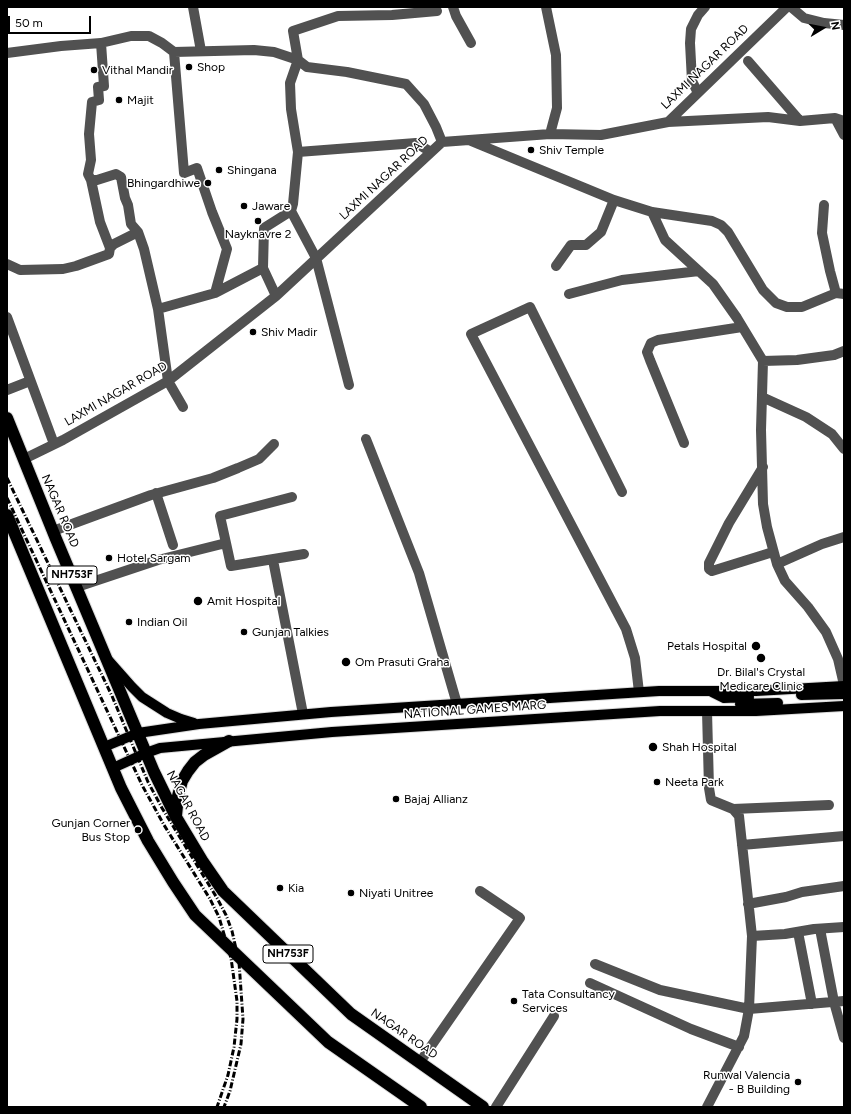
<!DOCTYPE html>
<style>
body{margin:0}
#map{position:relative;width:851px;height:1114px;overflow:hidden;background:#fff;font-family:Figtree,sans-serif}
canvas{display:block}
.frame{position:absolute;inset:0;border:8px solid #000;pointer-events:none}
.north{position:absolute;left:803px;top:8px;width:40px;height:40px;-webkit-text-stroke:3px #fff;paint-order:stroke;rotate:80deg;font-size:11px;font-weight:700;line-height:16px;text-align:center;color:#000}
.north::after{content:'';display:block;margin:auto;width:14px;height:18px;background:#000;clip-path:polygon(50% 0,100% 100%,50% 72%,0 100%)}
.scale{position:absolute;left:8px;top:16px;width:83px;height:18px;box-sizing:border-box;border:2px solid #000;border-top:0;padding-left:5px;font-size:12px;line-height:14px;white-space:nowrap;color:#000;-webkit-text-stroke:3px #fff;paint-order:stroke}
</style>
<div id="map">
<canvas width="851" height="1114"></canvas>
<div class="frame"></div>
<div class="north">N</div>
<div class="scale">50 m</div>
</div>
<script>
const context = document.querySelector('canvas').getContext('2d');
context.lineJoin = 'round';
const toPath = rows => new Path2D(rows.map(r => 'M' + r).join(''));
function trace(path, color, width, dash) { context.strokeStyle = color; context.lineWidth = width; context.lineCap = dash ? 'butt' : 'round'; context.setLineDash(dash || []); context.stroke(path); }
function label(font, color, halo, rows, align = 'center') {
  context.font = font + ' Figtree,sans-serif'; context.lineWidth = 3; context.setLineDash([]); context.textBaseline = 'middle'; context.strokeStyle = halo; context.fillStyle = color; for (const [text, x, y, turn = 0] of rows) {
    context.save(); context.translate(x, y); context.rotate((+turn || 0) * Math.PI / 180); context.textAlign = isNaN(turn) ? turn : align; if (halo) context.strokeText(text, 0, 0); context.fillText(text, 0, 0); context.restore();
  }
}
const major = toPath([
 [109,661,132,687,142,697,167,713,181,719,194,723],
 [712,692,724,698,749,697],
 [801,695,844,694],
 [740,704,778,703],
 [104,747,138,733,199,724,331,712,659,691,756,691,844,686],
 [113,768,146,753,160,748,332,732,660,711,756,711,844,706]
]);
const highway = toPath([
 [7,418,56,539,154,772,176,817,203,862,223,891,351,1014,483,1107],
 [7,515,121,788,148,841,173,882,195,915,328,1042,421,1107],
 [176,816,178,796,182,781,188,771,195,762,204,755,229,741]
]);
trace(major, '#dbdbdb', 12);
trace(highway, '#dbdbdb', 14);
trace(toPath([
 [193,7,201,51],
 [453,7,456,16,471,43],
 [546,7,556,55,557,108,550,134],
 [791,7,804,18,824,23,844,25],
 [101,43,104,86,98,87,99,100,92,102,89,134,91,160,88,174,91,180,100,222,110,248],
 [174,52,184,173,197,168,212,212,227,249,215,293],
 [7,53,61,46,101,43,131,36,149,36,162,43,174,52,254,50,274,52,298,60,307,67,347,72,406,84,424,104,436,127,442,142],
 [748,61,800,121],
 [698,93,692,81,690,43,691,29,698,15,705,7],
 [835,118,844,135],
 [668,122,768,117,800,121,835,118,844,121],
 [471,141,614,200,652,212,712,221,721,225,728,232,763,290,776,303,787,307,802,307,836,293,844,294],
 [298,152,416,143,431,152],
 [91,180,97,180,116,174,121,177,125,198,128,205,131,224,138,232,144,249,158,309,168,381,183,407],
 [824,205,822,233,830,271,836,293],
 [291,211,316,258,349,385],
 [652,212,665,240,713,284,737,318,763,361,761,430,763,504,767,527,777,564,785,581,808,607,826,632,838,659,844,685],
 [7,264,20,270,63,269,76,266,109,254,110,248,114,244,138,232],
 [556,266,571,245,586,245,601,232,614,200],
 [569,294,622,280,699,271],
 [276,296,263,268,264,228,291,211,293,204,298,152,291,109,290,83,298,60,293,31,338,16,392,15,437,11],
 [158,309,215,293,263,268],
 [7,317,54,444],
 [763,361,797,360,834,355,844,351],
 [7,390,30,381],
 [762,397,806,417,832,434,844,449],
 [366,439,419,573,457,704],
 [684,443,650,360,647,352,651,343,658,340,742,327],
 [24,459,63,440,168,381,276,296,442,142,550,134,601,135,668,122,787,7],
 [763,467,729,523,709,563,709,569,712,571,773,552],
 [622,492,530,307,471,334,626,629,635,658,639,692],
 [156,493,173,545],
 [53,531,151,495,213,478,238,468,259,459,274,444],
 [226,543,231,566,304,554],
 [273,560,303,714],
 [777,564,822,544,844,537],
 [77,587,158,560,226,543,220,516,292,497],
 [733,809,829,805],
 [742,845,844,836],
 [748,904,786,897,802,892,844,886],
 [820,929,834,1002,844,1038],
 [798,932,812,1004],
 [752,936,785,934,814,929,844,927],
 [595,964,660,990,749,1009,844,1001],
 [590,983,691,1029,739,1047],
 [420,1062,520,918,480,891],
 [496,1107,554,1016],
 [707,1107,744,1036,749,1009,752,936,739,816,733,809,711,800,709,788,707,711]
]), '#515151', 10);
trace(major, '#000', 10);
trace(highway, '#000', 12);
trace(toPath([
 [7,478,112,696,148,782,162,808,217,898,226,915,232,931,239,962,243,1019,241,1044,230,1091,224,1107],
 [7,498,142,785,164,825,210,899,219,917,231,958,237,1001,237,1019,234,1047,228,1075,217,1107]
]), '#000', 3, [6, 2, 1, 2]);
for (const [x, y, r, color] of [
 [189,67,4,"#000"],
 [94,70,4,"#000"],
 [119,100,4,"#000"],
 [531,150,4,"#000"],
 [219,170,4,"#000"],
 [208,183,4,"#000"],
 [244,206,4,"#000"],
 [258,221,4,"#000"],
 [253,332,4,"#000"],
 [109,558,4,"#000"],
 [198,601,5,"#000"],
 [129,622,4,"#000"],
 [244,632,4,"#000"],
 [756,646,5,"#000"],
 [761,658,5,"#000"],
 [346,662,5,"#000"],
 [653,747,5,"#000"],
 [657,782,4,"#000"],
 [396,799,4,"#000"],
 [138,830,4,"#000"],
 [280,888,4,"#000"],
 [351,893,4,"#000"],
 [514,1001,4,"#000"],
 [798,1082,4,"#000"]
]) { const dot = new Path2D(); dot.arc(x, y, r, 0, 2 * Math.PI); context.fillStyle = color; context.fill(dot); trace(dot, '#fff', 1.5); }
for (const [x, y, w] of [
 [72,575,50],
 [288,954,50]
]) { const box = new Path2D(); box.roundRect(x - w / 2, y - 9, w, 18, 3); context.fillStyle = '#fff'; context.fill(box); trace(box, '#000', 1); }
label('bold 11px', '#000', null, [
 ["NH753F",72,575],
 ["NH753F",288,954]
]);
label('12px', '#000', '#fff', [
 ["Shop",197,67],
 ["Vithal Mandir",102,70],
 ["Majit",127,100],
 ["Shiv Temple",539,150],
 ["Shingana",227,170],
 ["Bhingardhiwe",200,183,"right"],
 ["Jaware",252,206],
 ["Nayknavre 2",258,234,"center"],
 ["Shiv Madir",261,332],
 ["Hotel Sargam",117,558],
 ["Amit Hospital",207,601],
 ["Indian Oil",137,622],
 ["Gunjan Talkies",252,632],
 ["Petals Hospital",747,646,"right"],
 ["Om Prasuti Graha",355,662],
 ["Dr. Bilal's Crystal",761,672,"center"],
 ["Medicare Clinic",761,686,"center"],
 ["Shah Hospital",662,747],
 ["Neeta Park",665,782],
 ["Bajaj Allianz",404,799],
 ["Gunjan Corner",130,823,"right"],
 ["Bus Stop",130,837,"right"],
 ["Kia",288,888],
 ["Niyati Unitree",359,893],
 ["Tata Consultancy",522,994],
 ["Services",522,1008],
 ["Runwal Valencia",790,1075,"right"],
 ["- B Building",790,1089,"right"]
], 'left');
label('12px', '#000', '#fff', [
 ["LAXMI NAGAR ROAD",705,67,-44],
 ["LAXMI NAGAR ROAD",384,178,-43],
 ["LAXMI NAGAR ROAD",116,394,-30],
 ["NAGAR ROAD",60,511,67],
 ["NATIONAL GAMES MARG",475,710,-4],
 ["NAGAR ROAD",188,806,62],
 ["NAGAR ROAD",404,1034,35]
]);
</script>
